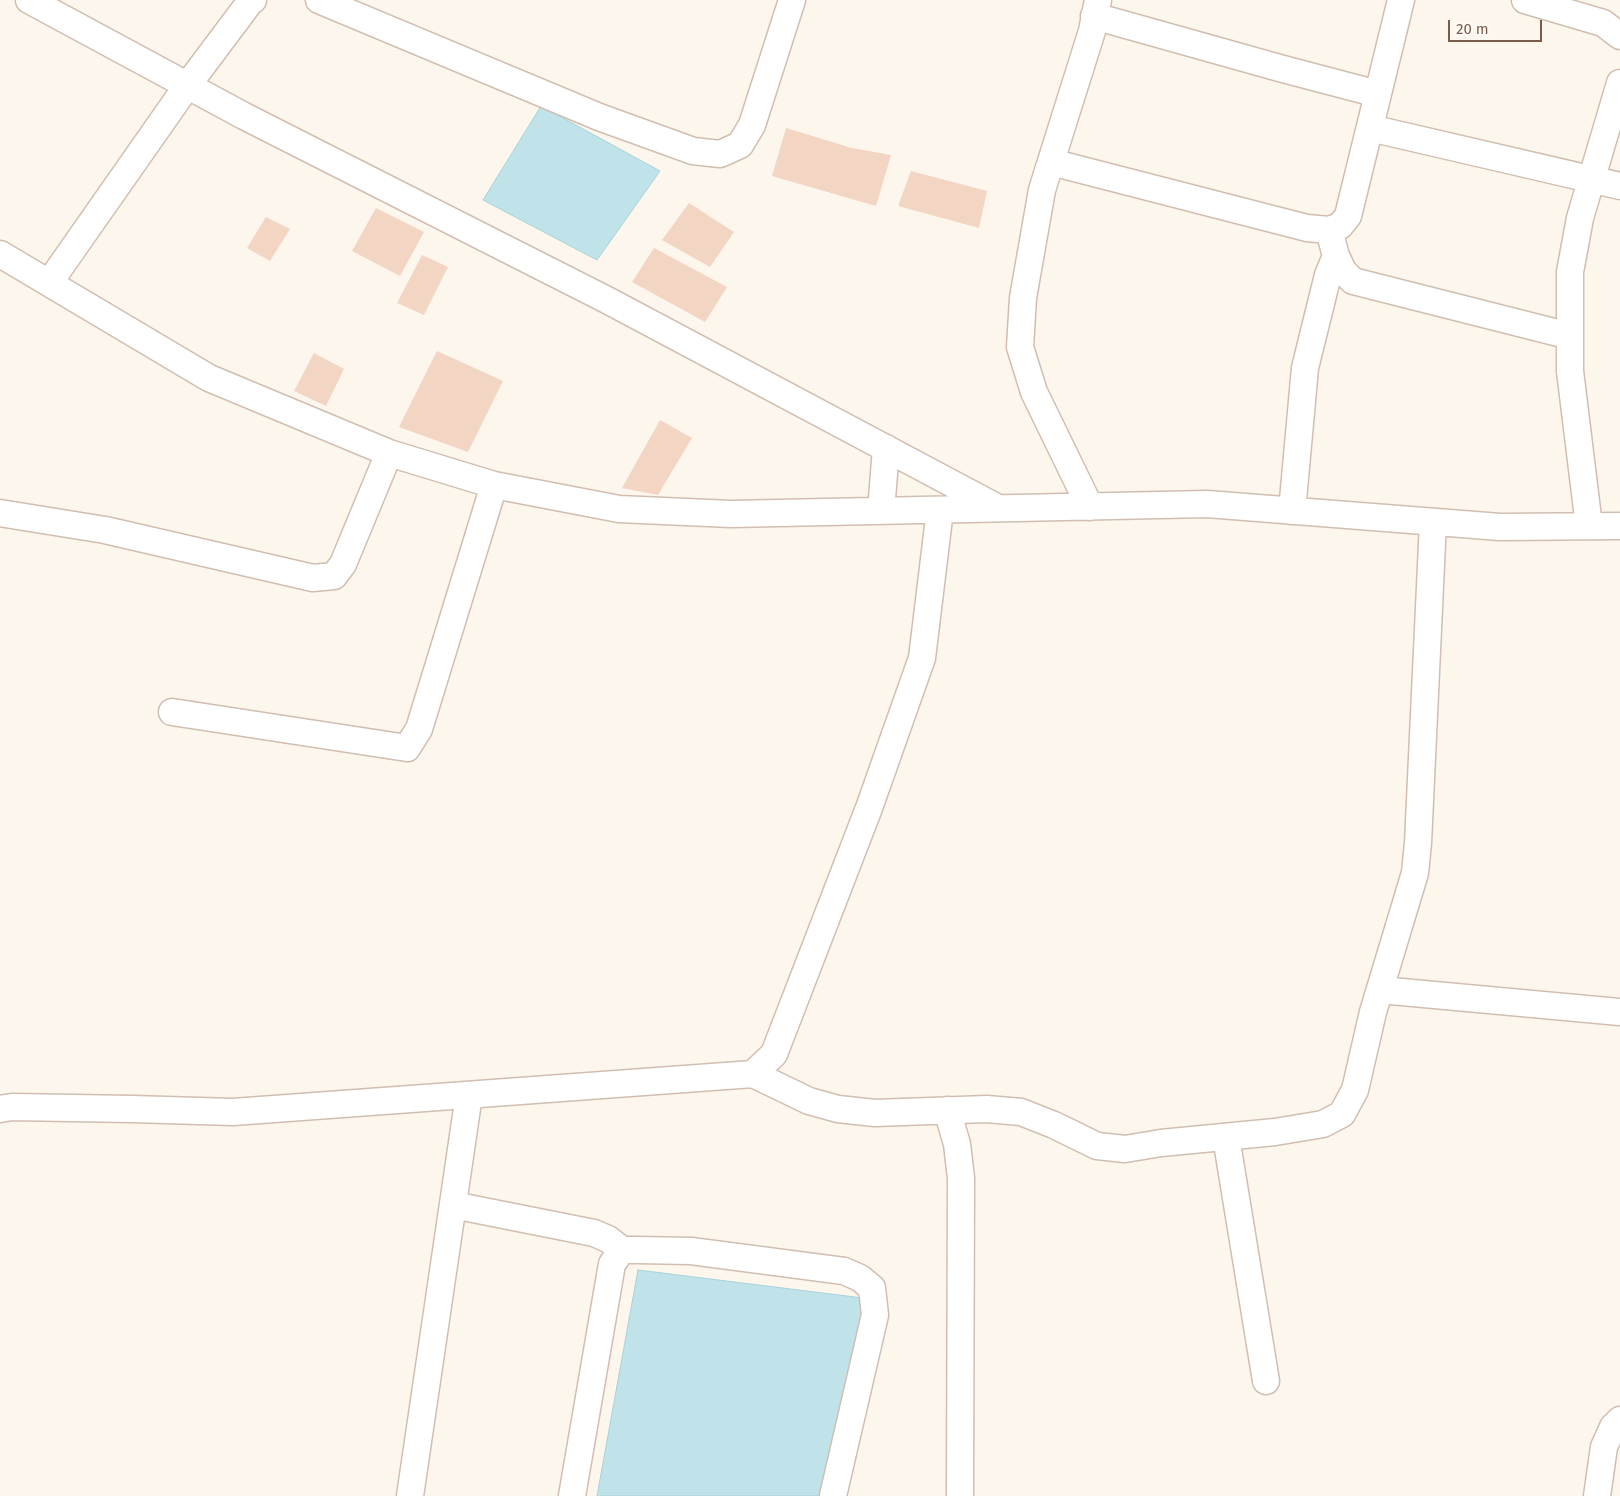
<!DOCTYPE html>
<style>
body{margin:0}
#map{position:relative;width:1620px;height:1496px;overflow:hidden;background:#fdf6ec;font-family:"Fira Sans",sans-serif}
canvas{display:block}
.scale{position:absolute;left:1448px;top:20px;width:94px;height:22px;box-sizing:border-box;border:2px solid #7a5c4d;border-top:0;padding-left:6px;font-size:15px;line-height:18px;white-space:nowrap;color:#7a5c4d;-webkit-text-stroke:4px #fffaf3;paint-order:stroke}
</style>
<div id="map">
<canvas width="1620" height="1496"></canvas>
<div class="scale">20 m</div>
</div>
<script>
const context = document.querySelector('canvas').getContext('2d');
context.lineJoin = 'round';
function fillPath(path, color) { context.fillStyle = color; context.fill(path, 'evenodd'); }
const toPath = rows => new Path2D(rows.map(r => 'M' + r).join(''));
function trace(path, color, width, dash) { context.strokeStyle = color; context.lineWidth = width; context.lineCap = dash ? 'butt' : 'round'; context.setLineDash(dash || []); context.stroke(path); }
const water = toPath([
 [541,106,660,171,597,260,483,200,541,106],
 [638,1270,871,1299,830,1496,597,1496,638,1270]
]);
fillPath(water, '#bfe3e8');
trace(water, '#a5d3da', 1);
fillPath(toPath([
 [786,128,852,148,891,155,876,206,772,176],
 [911,171,987,191,979,228,898,206],
 [689,203,734,232,710,267,662,240],
 [376,208,424,232,400,276,352,251],
 [266,217,290,229,270,261,247,248],
 [654,248,727,287,705,322,632,282],
 [422,255,448,267,424,315,397,303],
 [437,351,503,381,468,452,399,427],
 [314,353,344,369,326,406,294,391],
 [660,420,692,438,658,495,622,488]
]), '#f3d5c3');
const street = toPath([
 [29,0,244,116,607,300,998,508],
 [319,0,599,117,693,151,720,154,740,145,752,125,792,0],
 [1525,0,1603,23,1620,36],
 [1094,16,1283,69,1378,94],
 [1370,128,1620,186],
 [1051,162,1307,228,1329,230,1340,226,1348,216,1401,0],
 [1329,230,1336,256,1343,271,1353,281,1570,336],
 [0,254,209,378,389,453,494,485,619,509,731,514,1207,504,1500,527,1620,526],
 [49,283,187,86,250,2,253,0],
 [1090,507,1034,392,1020,347,1023,298,1042,190,1092,31,1098,0],
 [881,511,886,448],
 [1292,511,1305,368,1328,275,1336,256],
 [0,513,105,530,313,578,334,576,343,564,389,453],
 [1589,526,1570,371,1570,272,1580,218,1620,83],
 [172,712,407,748,419,729,494,485],
 [1380,990,1620,1012],
 [753,1074,809,1101,838,1109,875,1113,987,1109,1021,1112,1054,1125,1097,1146,1125,1149,1161,1143,1275,1132,1323,1124,1342,1114,1355,1090,1373,1012,1415,873,1418,843,1433,522],
 [0,1109,12,1107,132,1109,233,1112,753,1074,774,1054,869,808,922,658,940,510],
 [947,1110,957,1144,961,1178,960,1496],
 [1226,1137,1266,1381],
 [453,1205,594,1233,608,1239,622,1250],
 [410,1496,469,1095],
 [572,1496,612,1264,622,1250,637,1250,691,1251,844,1271,860,1278,872,1288,875,1315,833,1496],
 [1597,1496,1604,1447,1613,1427,1620,1420]
]);
trace(street, '#d1beb0', 29);
trace(street, '#fff', 26);
</script>
